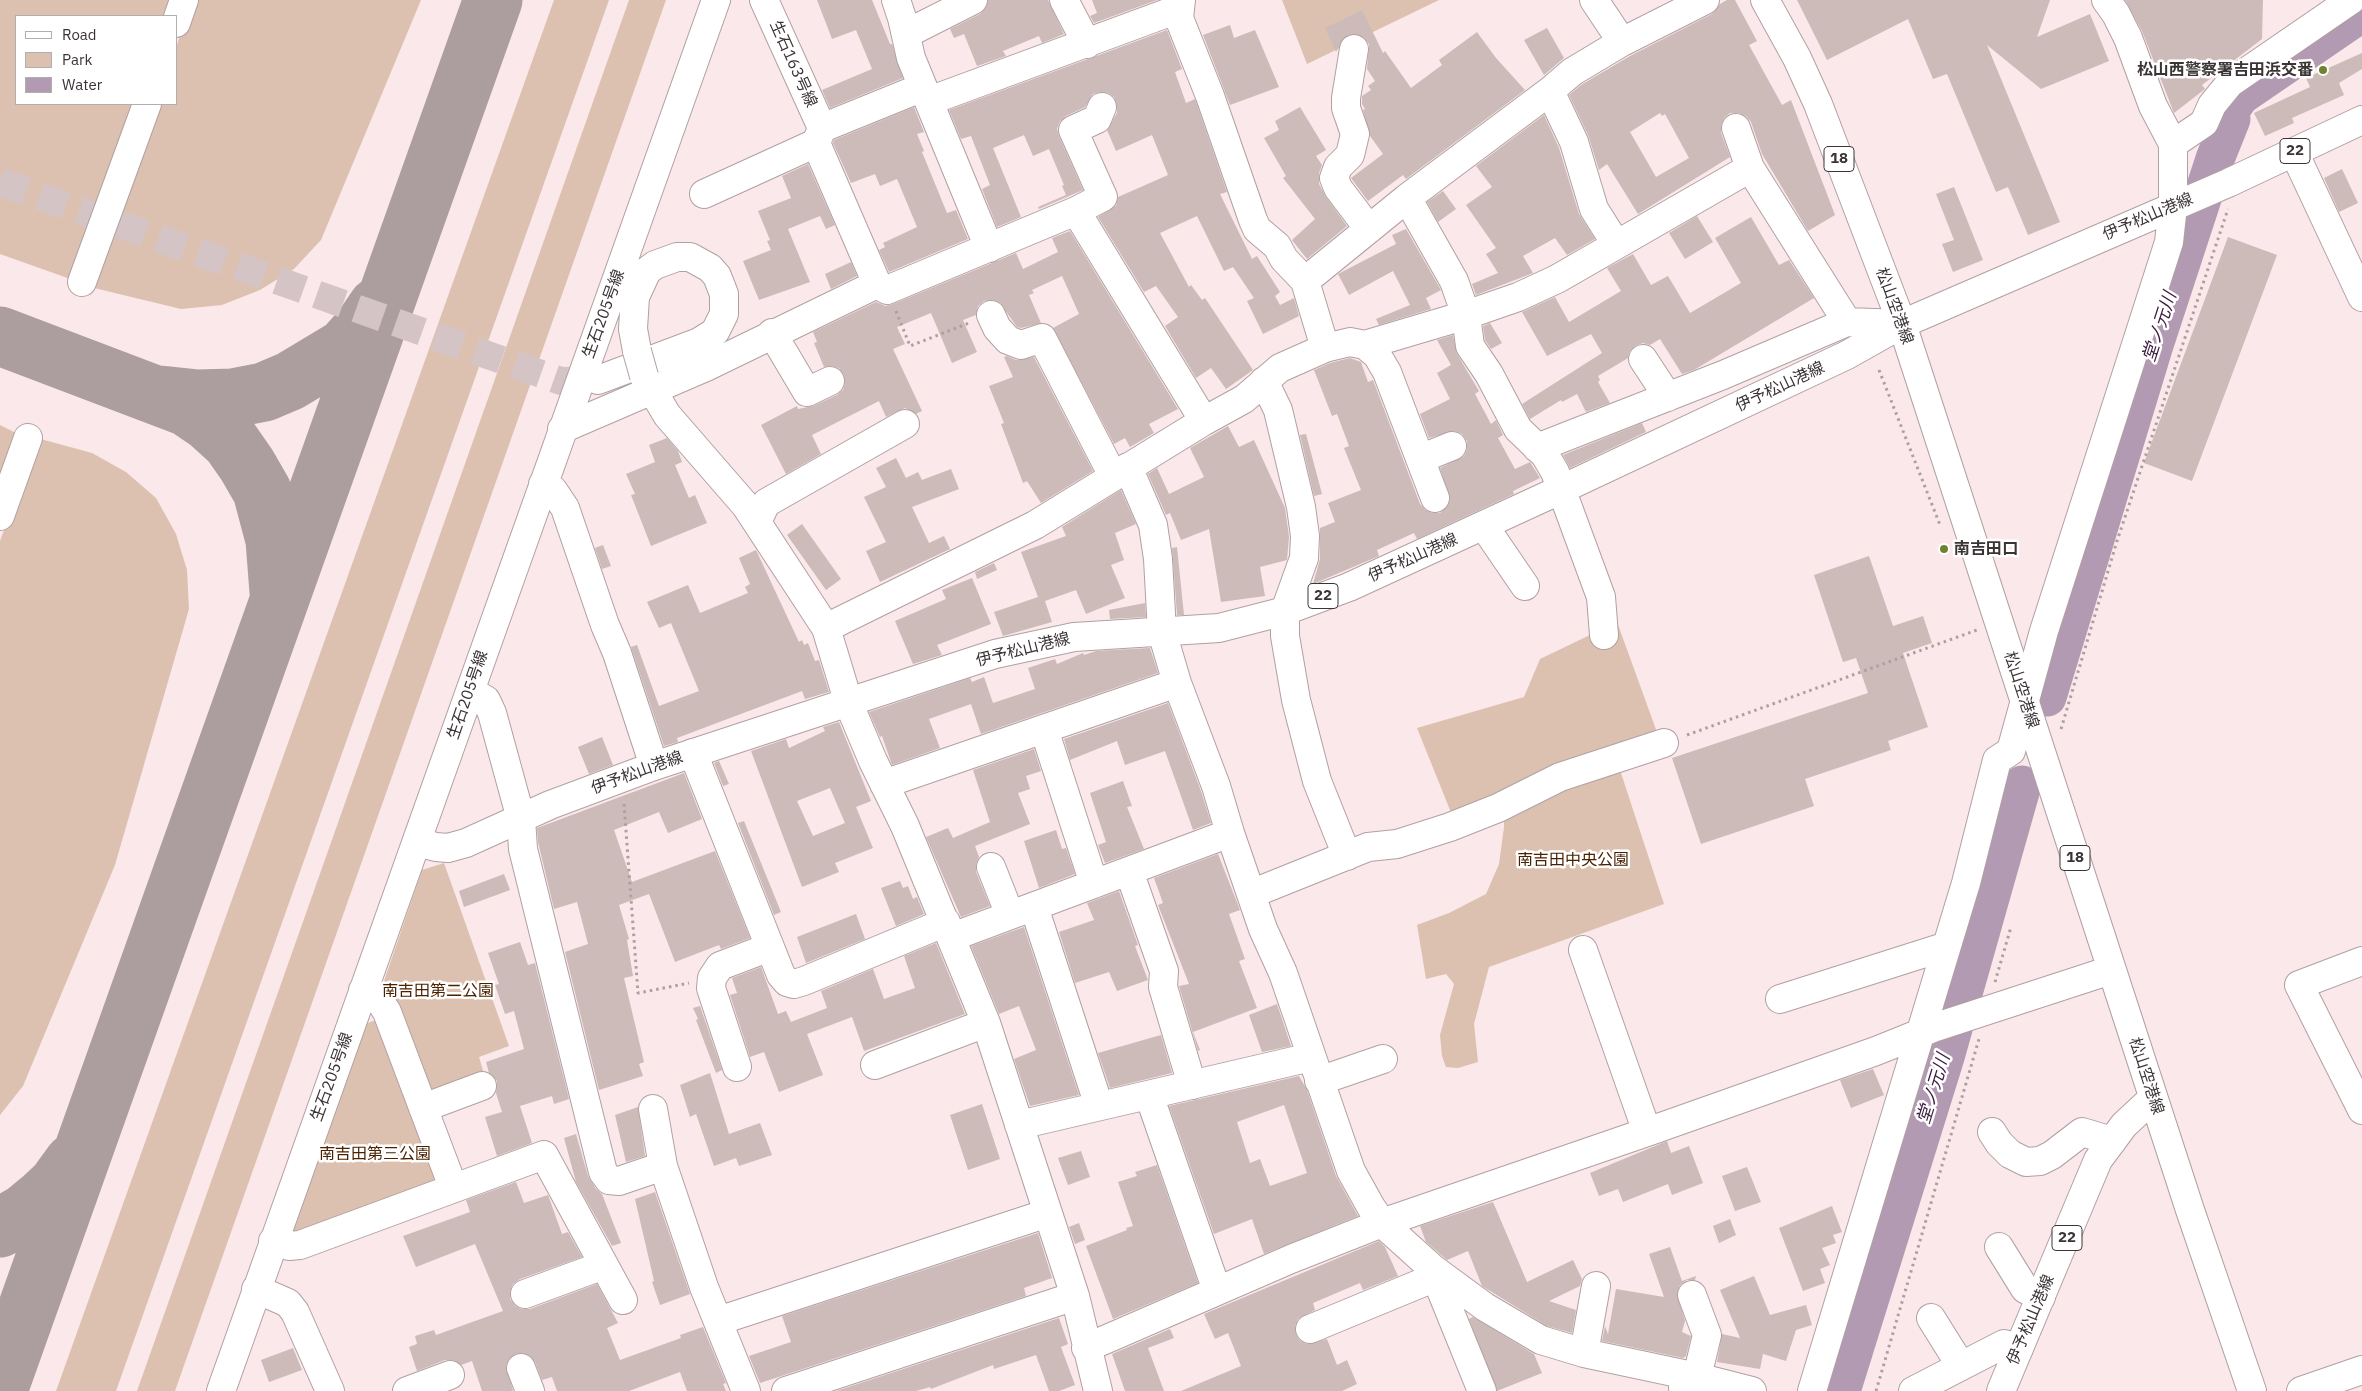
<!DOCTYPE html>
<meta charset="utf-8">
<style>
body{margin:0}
#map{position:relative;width:2362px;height:1391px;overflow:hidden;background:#fbe8ea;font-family:"IBM Plex Sans",sans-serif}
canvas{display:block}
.legend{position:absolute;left:15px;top:15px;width:162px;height:90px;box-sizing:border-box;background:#fff;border:1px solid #b1aeae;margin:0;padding:6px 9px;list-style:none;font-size:15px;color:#3b3435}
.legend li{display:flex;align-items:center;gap:10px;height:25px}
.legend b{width:25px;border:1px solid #b1aeae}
</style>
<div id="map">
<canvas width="2362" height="1391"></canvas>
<ul class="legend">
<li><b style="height:6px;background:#fff"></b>Road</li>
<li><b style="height:14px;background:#ddc1b0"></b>Park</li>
<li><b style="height:14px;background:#b19ab2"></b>Water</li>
</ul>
</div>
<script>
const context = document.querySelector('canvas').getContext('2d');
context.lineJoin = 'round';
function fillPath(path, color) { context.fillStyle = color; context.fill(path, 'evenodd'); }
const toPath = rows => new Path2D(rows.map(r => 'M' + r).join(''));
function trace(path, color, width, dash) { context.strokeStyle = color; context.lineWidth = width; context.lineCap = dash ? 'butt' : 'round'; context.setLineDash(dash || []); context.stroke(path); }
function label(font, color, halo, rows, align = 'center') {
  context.font = font + ' "IBM Plex Sans","Noto Sans JP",sans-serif'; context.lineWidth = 5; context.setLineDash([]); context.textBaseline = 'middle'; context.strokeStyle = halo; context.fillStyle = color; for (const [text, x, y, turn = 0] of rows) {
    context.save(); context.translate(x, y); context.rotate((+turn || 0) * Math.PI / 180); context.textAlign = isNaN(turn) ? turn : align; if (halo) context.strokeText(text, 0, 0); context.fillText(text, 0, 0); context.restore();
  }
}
fillPath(toPath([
 [0,0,177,0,171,16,16,16,16,104,140,104,76,281,0,254],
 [193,0,421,0,321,240,294,269,260,290,222,305,181,309,90,287,156,104,176,104,176,47],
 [554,0,609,0,116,1391,56,1391],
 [629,0,666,0,175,1391,137,1391],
 [1282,0,1439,0,1307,64],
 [0,425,18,434,0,486],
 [37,438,92,453,126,472,156,498,176,534,187,570,189,609,115,865,23,1086,0,1115,0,541],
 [1617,622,1658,735,1620,770,1664,904,1489,967,1474,1024,1478,1062,1458,1068,1446,1067,1442,1056,1440,1035,1454,984,1446,974,1426,979,1417,925,1449,913,1486,894,1499,864,1504,827,1504,797,1452,815,1417,728,1524,697,1540,659],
 [444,863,509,1046,479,1057,485,1077,426,1100,383,984,422,870],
 [376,1020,439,1174,432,1187,303,1236,293,1232,365,1024]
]), '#ddc1b0');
fillPath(toPath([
 [2362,0,2362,36,2254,110,2244,124,2233,159,2190,179,2211,124,2223,99]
]), '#b19ab2');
trace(toPath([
 [2047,697,2153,348,2215,159,2231,119],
 [1841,1391,1945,1057,2022,785]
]), '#b19ab2', 39);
trace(toPath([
 [0,336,187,407,209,422,231,442,247,465,262,491,275,540,279,592],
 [160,395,198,399,233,398,264,392,290,381,345,348,362,329,377,307],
 [0,1228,25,1213,42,1199,57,1185,73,1163],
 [0,1385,493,0]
]), '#ac9e9f', 59);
fillPath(toPath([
 [817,0,872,0,890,44,892,44,903,78,830,108,822,90,872,69,856,30,832,39],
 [988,0,1048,0,1064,34,1042,43,1039,36,1003,51,1006,56,977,66,964,34,954,38,950,29,980,14,986,8],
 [1092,0,1157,0,1094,23,1090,16,1097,13],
 [1727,0,1735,0,1757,41,1749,45,1782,105,1791,100,1835,215,1808,231,1762,154,1751,122,1746,116,1738,113,1730,113,1724,118,1721,125,1721,133,1730,157,1638,214,1607,164,1599,170,1588,135,1569,95,1581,85,1630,56,1712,14,1720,4],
 [1660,113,1662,116,1665,114,1689,158,1656,177,1630,132],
 [1797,0,2050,0,2037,37,2090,14,2109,61,2041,89,1987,45,2060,222,2028,235,2008,187,1996,192,1947,74,1933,79,1908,19,1827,60],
 [2125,0,2263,0,2262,39,2202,85,2205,89,2174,113,2142,31],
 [1362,10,1383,53,1385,51,1411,88,1442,65,1439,60,1477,32,1496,58,1525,90,1406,179,1403,175,1368,201,1351,178,1383,154,1370,136,1363,110,1365,109,1362,104,1362,96,1371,90,1368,86,1375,81,1367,69,1369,44,1363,37,1356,34,1349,34,1342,40,1336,52,1325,28],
 [1230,25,1234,38,1255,30,1279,87,1230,105,1203,35],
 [1547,28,1564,58,1544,75,1524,40],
 [1167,30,1182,69,1175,72,1186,103,1195,99,1227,192,1220,194,1252,259,1257,256,1280,292,1275,296,1280,305,1294,298,1299,316,1263,334,1247,301,1254,298,1233,267,1224,271,1197,216,1160,233,1189,287,1191,285,1202,300,1205,298,1253,370,1226,389,1211,368,1196,378,1165,326,1178,317,1156,286,1144,292,1098,217,1116,206,1118,197,1168,175,1152,135,1116,151,1107,130,1117,113,1117,105,1114,97,1108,93,1100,92,1093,94,1085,107,1066,116,1060,121,1057,129,1059,136,1083,190,1039,209,1038,207,1066,195,1062,186,1064,185,1049,149,1033,156,1024,135,993,148,1021,217,997,227,982,189,990,185,971,136,961,139,949,110],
 [2362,53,2362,69,2339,83,2344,95,2292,118,2294,123,2265,136,2254,113,2310,87,2306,78],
 [914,107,924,132,917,134,924,151,922,152,947,213,956,210,968,239,889,272,879,250,885,247,883,243,917,227,897,179,880,186,875,174,851,183,833,143,834,140],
 [1300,107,1326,150,1316,156,1322,165,1319,173,1319,184,1326,197,1347,226,1307,259,1292,240,1315,219,1283,178,1286,176,1264,138,1279,130,1275,121],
 [1544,115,1559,148,1579,214,1595,239,1567,255,1555,238,1523,256,1533,273,1476,295,1472,284,1498,273,1486,254,1496,248,1466,205,1492,187,1476,166],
 [808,164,835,225,826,229,820,216,788,229,810,282,759,300,743,261,771,250,767,241,770,240,758,211,791,198,782,176],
 [2342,169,2358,203,2339,212,2324,178],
 [1954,187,1983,260,1953,272,1942,244,1954,240,1936,194],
 [1443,191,1456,209,1438,222,1427,202],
 [1697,216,1713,242,1685,259,1669,233],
 [1751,217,1779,265,1789,260,1814,298,1694,370,1682,374,1660,339,1650,345,1643,343,1635,346,1629,352,1628,358,1598,376,1600,380,1598,382,1610,403,1586,412,1577,394,1562,402,1561,400,1530,419,1522,404,1602,353,1591,334,1547,356,1522,312,1555,297,1569,322,1621,291,1607,268,1633,254,1651,285,1668,276,1690,313,1741,283,1715,238],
 [1406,229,1441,290,1426,298,1431,309,1379,325,1376,319,1410,305,1393,271,1349,295,1338,274,1396,244,1392,235],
 [1070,231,1178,409,1149,424,1154,433,1130,447,1125,438,1114,444,1053,328,1079,314,1062,276,1032,290,1034,293,1029,295,1041,323,1021,328,1017,327,1000,303,993,300,984,301,978,306,976,315,963,320,977,352,952,363,931,313,897,327,905,344,893,349,922,411,916,414,905,408,886,417,879,401,812,435,821,454,786,474,761,425,797,406,798,409,813,406,837,395,843,390,845,383,844,375,839,368,832,366,824,367,814,343,817,342,813,332,876,302,885,306,893,304,1016,253,1023,269,1058,252,1052,238],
 [2228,237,2277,255,2192,481,2144,463],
 [851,262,857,276,831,289,825,274],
 [1490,323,1502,343,1491,349,1485,340,1483,326],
 [1453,335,1457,354,1479,391,1475,394,1491,424,1496,420,1503,435,1498,438,1515,469,1530,462,1540,478,1513,491,1514,494,1417,539,1414,533,1377,550,1379,556,1313,584,1320,559,1320,528,1335,522,1328,503,1361,490,1344,448,1349,446,1337,414,1332,416,1314,370,1330,363,1350,358,1361,362,1368,382,1373,380,1420,504,1426,510,1432,513,1440,513,1447,507,1450,500,1440,468,1464,456,1467,449,1467,441,1462,434,1454,431,1429,438,1420,414,1450,399,1437,373,1451,365,1437,340],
 [1007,356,1016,360,1034,357,1093,471,1041,503,1027,481,1023,483,1001,424,1004,423,989,386,1013,377,1004,357],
 [1642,423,1646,432,1570,468,1563,455],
 [1228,426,1239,447,1254,440,1285,508,1289,537,1287,560,1260,567,1265,596,1221,602,1209,529,1181,540,1170,513,1166,515,1148,474,1157,468,1169,494,1204,477,1190,448],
 [1306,434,1322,494,1314,496,1300,435],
 [667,438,678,451,682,462,675,465,689,498,695,495,707,523,651,546,631,495,635,494,626,474,655,462,649,445],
 [896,458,906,478,918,472,922,480,951,469,959,489,912,507,929,543,944,536,950,549,880,582,866,551,886,542,864,497,886,487,876,468],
 [1121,490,1136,524,1115,533,1124,560,1111,565,1125,598,1086,614,1076,590,1045,601,1052,622,1003,636,994,612,1038,597,1021,552,1066,536,1062,527],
 [802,524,841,579,826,590,787,535],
 [603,545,611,566,602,569,595,548],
 [1177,547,1184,615,1177,615,1172,548],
 [756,550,799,642,802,640,804,645,808,643,815,661,819,660,829,692,805,699,802,691,677,738,678,742,664,746,631,647,637,645,659,706,699,691,671,623,659,628,647,602,688,585,700,613,748,593,745,587,750,584,739,558],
 [1869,556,1893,626,1923,616,1932,643,1903,653,1928,727,1888,741,1891,750,1805,779,1814,806,1701,844,1672,758,1868,693,1856,658,1843,662,1814,575],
 [994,563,997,570,977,579,975,572],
 [972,578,991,624,937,645,942,655,913,664,895,621,946,599,942,590],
 [1145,603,1146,617,1110,619,1109,610],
 [1150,648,1158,673,981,734,971,704,929,719,940,748,892,765,882,736,880,737,869,712,970,678,972,682,984,677,993,703,1035,689,1028,668,1055,659,1057,664,1083,653,1084,655,1096,651],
 [1168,703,1201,791,1211,823,1193,830,1165,751,1125,765,1117,741,1070,760,1064,739],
 [839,722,871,801,856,807,873,848,835,863,839,872,802,887,751,751,786,739,789,748,825,731,823,727],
 [830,788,845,823,813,836,797,801],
 [602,737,613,765,589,774,578,747],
 [1034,749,1041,771,1026,776,1030,789,1018,793,1030,824,975,846,979,857,976,864,976,872,990,906,961,917,926,837,948,828,953,838,990,822,973,770],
 [719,761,729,784,723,786,714,763],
 [684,773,702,819,668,833,659,812,614,830,632,882,715,851,750,938,721,949,719,945,675,962,649,894,619,905,629,939,627,940,633,976,624,978,644,1062,639,1064,643,1076,599,1090,565,952,588,944,577,902,554,909,538,842,537,828],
 [1123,781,1132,806,1127,807,1144,849,1105,863,1098,845,1106,842,1090,793],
 [744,821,781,912,774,915,738,823],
 [1056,830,1062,849,1066,848,1075,874,1039,888,1024,841],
 [1218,854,1240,910,1229,914,1245,959,1239,961,1257,1008,1193,1032,1200,1050,1198,1051,1179,986,1189,984,1158,905,1163,903,1154,878],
 [504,874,510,890,464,907,459,891],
 [900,881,903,888,908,886,913,899,917,897,924,914,896,926,881,888],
 [1119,891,1138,945,1135,946,1148,980,1117,991,1109,972,1075,983,1059,932,1094,920,1087,903],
 [856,914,865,939,806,963,797,937],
 [1024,927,1079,1095,1030,1106,1014,1059,1036,1050,1019,1006,999,1014,971,946],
 [520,942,528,965,535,963,569,1099,554,1104,552,1096,520,1106,532,1143,497,1156,485,1117,502,1112,496,1093,497,1081,489,1073,486,1062,524,1049,514,1011,505,1014,495,985,499,984,488,953],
 [936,943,965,1014,864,1051,852,1017,807,1034,823,1075,779,1092,764,1052,750,1057,730,995,737,993,732,978,761,967,778,1014,786,1011,791,1022,827,1008,821,991,873,969,884,999,915,988,904,956],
 [1277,1004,1291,1046,1262,1052,1249,1015],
 [700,1006,722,1070,716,1073,696,1020,698,1019,693,1008],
 [1161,1035,1172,1073,1110,1088,1098,1053],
 [1873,1069,1884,1095,1851,1108,1840,1080],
 [710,1073,729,1134,760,1123,772,1155,739,1166,736,1158,714,1166,696,1114,690,1117,680,1085],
 [1299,1076,1307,1090,1336,1176,1358,1216,1264,1254,1252,1219,1214,1234,1169,1106],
 [1284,1105,1307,1173,1270,1186,1260,1159,1250,1163,1237,1122],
 [982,1104,1000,1159,968,1170,950,1115],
 [638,1107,645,1156,626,1162,615,1115],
 [576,1134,588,1176,596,1189,602,1194,621,1243,612,1246,576,1182,564,1138],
 [1667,1141,1671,1153,1689,1146,1703,1183,1672,1195,1668,1184,1623,1202,1618,1189,1599,1196,1590,1173],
 [1081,1151,1090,1177,1068,1185,1058,1158],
 [1157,1165,1198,1283,1113,1319,1086,1246,1127,1230,1126,1228,1133,1226,1118,1182,1137,1176,1135,1172],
 [1747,1167,1761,1202,1735,1211,1722,1176],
 [516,1182,524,1203,548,1195,562,1234,568,1232,582,1257,520,1279,513,1284,510,1292,510,1299,515,1306,522,1309,530,1309,597,1284,618,1323,607,1328,620,1360,681,1338,680,1335,703,1327,726,1383,723,1384,726,1391,687,1391,680,1372,629,1391,557,1391,552,1377,542,1380,535,1362,530,1356,523,1353,515,1354,509,1359,506,1365,513,1391,482,1391,472,1361,461,1365,453,1360,445,1360,417,1371,409,1347,417,1344,415,1336,434,1330,436,1335,503,1311,475,1244,416,1267,403,1236,470,1212,466,1200],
 [655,1192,690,1294,660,1305,652,1282,654,1281,635,1199],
 [1493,1202,1527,1282,1573,1260,1582,1279,1580,1286,1549,1301,1576,1310,1572,1333,1547,1326,1482,1286,1468,1251,1447,1260,1426,1242,1420,1226],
 [1832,1206,1842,1232,1833,1235,1836,1243,1822,1248,1830,1265,1820,1269,1825,1283,1803,1291,1779,1228],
 [1730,1219,1736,1235,1719,1243,1713,1226],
 [1079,1223,1085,1240,1075,1244,1069,1227],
 [1038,1233,1052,1278,1024,1288,1026,1296,760,1383,749,1356,791,1342,782,1316],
 [1379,1241,1385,1247,1398,1276,1363,1290,1360,1283,1313,1303,1315,1310,1298,1319,1295,1326,1296,1335,1300,1341,1307,1344,1327,1339,1337,1365,1347,1360,1357,1384,1342,1391,1181,1391,1241,1366,1228,1333,1215,1339,1204,1314],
 [1670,1247,1682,1281,1696,1276,1695,1280,1687,1280,1680,1285,1677,1293,1685,1321,1682,1332,1691,1336,1686,1356,1683,1358,1602,1341,1605,1326,1608,1334,1616,1289,1664,1297,1649,1254],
 [1754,1276,1770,1315,1806,1305,1812,1325,1796,1330,1786,1361,1763,1354,1760,1369,1717,1362,1722,1334,1740,1338,1720,1290],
 [1473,1317,1534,1354,1542,1373,1497,1391,1469,1319],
 [1059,1318,1068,1344,1061,1347,1075,1385,1059,1391,1049,1391,1036,1355,994,1369,993,1365,931,1389,930,1387,916,1391,836,1391],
 [1170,1329,1174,1338,1148,1348,1164,1391,1125,1391,1112,1354],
 [293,1348,302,1370,269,1382,261,1360]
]), '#ccbbb8');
trace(toPath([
 [0,182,561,381,598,380]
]), '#d5c4c6', 28, [28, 14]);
const minor = toPath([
 [764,0,822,128],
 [896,0,902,18,911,58,989,248],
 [1064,0,1087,44],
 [1181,0,1179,18,1210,96,1253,220,1257,229,1277,246,1284,259,1305,281],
 [1594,0,1622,42],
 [2106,0,2116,14,2128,38,2153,106,2173,144],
 [176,23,184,0],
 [906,34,973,0],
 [1354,49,1346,98,1346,108,1355,134,1350,155,1338,167,1334,178,1338,188,1369,229],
 [923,87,822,128,816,143,877,284,887,290,1076,211,1204,421],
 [1550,91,1574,142,1594,209,1616,244],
 [929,101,1178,9],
 [1736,128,1750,168,1847,322,1902,324],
 [2294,152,2362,297],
 [704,194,816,143],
 [1407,198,1454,281,1466,315,1518,297,1557,279,1750,168],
 [1076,211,1103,197,1073,130,1097,119,1102,107],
 [82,282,147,104],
 [991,315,997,328,1008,340,1021,345,1042,338,1113,476],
 [772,333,807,392,830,381],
 [1365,345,1377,355,1387,372,1435,498],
 [1325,348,1305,281,1407,198,1550,91,1572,72,1622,42,1705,0],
 [1643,359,1668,397],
 [644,376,667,415,746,506,826,628,849,704,873,761,905,826,986,1023,1075,1296,1098,1391],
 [598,380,699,342,715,332,724,314,724,294,717,276,710,268,690,257,677,257,655,265,647,271,635,297,633,329,637,351],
 [1264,381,1278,410,1301,507,1305,536,1304,558,1285,611,1285,636,1296,700,1317,781,1347,856],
 [562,429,706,367,877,284],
 [1537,448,1723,375,1847,322],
 [1420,459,1452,446],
 [1128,467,1153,525,1158,559,1162,632,1177,683,1216,786,1230,833,1263,929,1283,973,1351,1171,1371,1207,1382,1223,1432,1268,1485,1307,1541,1340,1584,1353,1697,1377,1752,1391],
 [543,484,553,490,565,508,605,625,617,653,654,766],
 [0,516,28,438],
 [757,522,766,503,905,424],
 [1484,526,1525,586],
 [826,628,1035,525,1204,421,1244,399,1280,368,1325,348,1350,342,1365,345,1466,315,1470,346,1489,374,1518,429,1545,455,1555,472,1601,597,1604,635],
 [470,691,486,700,492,713,521,819,523,849,603,1172,609,1180,619,1181,663,1166],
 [1044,729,1094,884],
 [693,753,781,975,787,982,794,984,804,981,946,922],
 [884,784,1177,683],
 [991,867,1010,915],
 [1129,871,1164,971,1163,987,1192,1085],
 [1251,894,1368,847,1397,844,1450,827,1498,808,1560,777,1664,743],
 [1034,907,1099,1106],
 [952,937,1230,833],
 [1583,950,1647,1132],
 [2362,961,2299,985,2362,1110],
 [363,990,380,1001,387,1012,453,1187],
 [1780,999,1947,946],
 [875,1065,986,1023],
 [737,1067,711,988,712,978,720,966,770,947],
 [1319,1081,1383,1059],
 [1149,1095,1217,1291],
 [423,1108,482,1086],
 [653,1109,663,1166,704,1287,746,1391],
 [1019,1125,1311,1057],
 [1992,1132,1999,1143,2010,1154,2026,1162,2040,1161,2052,1155,2082,1132,2112,1141],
 [273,1241,289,1246,300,1245,544,1155,623,1300],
 [1999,1247,2025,1289,2041,1297],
 [1432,1268,1482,1391],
 [256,1289,288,1303,295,1312,330,1391],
 [525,1294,604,1265],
 [1931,1318,1961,1366],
 [718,1321,1048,1213],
 [1310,1329,1436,1277],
 [1086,1348,1291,1259,1382,1223,1647,1132,1876,1051,1933,1028,2111,970],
 [1584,1353,1596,1286],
 [521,1368,530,1391],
 [1683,1388,1697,1377,1707,1335,1692,1295],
 [221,1391,716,0],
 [407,1391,450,1375],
 [786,1391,1075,1296],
 [1812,1391,1966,883,1997,760,2011,751,2044,631,2169,242,2173,206,2173,144,2204,123,2212,105,2230,83,2351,0],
 [1913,1391,2004,1344,2019,1348],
 [2301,1391,2362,1370]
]);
const major = toPath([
 [1765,0,1797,58,1818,104,1902,324,2190,1210,2252,1391],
 [417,842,436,847,448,848,466,843,550,805,654,766,995,654,1074,637,1219,628,1285,611,1349,587,1562,489,1847,355,1902,324,2228,183,2362,120],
 [2001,1391,2098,1160,2124,1125,2153,1098]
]);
trace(minor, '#b1a0a2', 30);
trace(major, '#b1a0a2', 30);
trace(toPath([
 [896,311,910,346,969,323],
 [1879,370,1940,525],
 [2061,729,2117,541,2228,209],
 [1687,735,1977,630],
 [624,804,638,993,689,983],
 [1995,982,2011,927],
 [1876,1391,1979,1039]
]), '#ad9fa1', 3, [2.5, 4]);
trace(minor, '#fff', 28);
trace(major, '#fff', 28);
const minorBridge = toPath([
 [637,351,644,376]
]);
trace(minorBridge, '#b1a0a2', 30, []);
trace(minorBridge, '#fff', 28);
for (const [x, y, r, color] of [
 [2323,70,5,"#708232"],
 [1944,549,5,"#708232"]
]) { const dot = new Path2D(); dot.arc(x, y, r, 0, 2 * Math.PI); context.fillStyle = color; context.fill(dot); trace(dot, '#fff', 2); }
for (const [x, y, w] of [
 [2295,151,30],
 [1839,159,30],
 [1323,596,30],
 [2075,858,30],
 [2067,1238,30]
]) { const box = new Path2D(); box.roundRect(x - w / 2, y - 12.5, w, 25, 4); context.fillStyle = '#fff'; context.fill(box); trace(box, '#3b3435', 1); }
label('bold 15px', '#3b3435', null, [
 ["22",2295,151],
 ["18",1839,159],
 ["22",1323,596],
 ["18",2075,858],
 ["22",2067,1238]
]);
label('16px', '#3b3435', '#fff', [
 ["生石163号線",793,64,66],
 ["伊予松山港線",2148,217,-23],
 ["松山空港線",1894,306,70],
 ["生石205号線",604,314,-70],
 ["伊予松山港線",1780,387,-25],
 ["伊予松山港線",1413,558,-24],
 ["伊予松山港線",1023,650,-14],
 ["松山空港線",2021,690,72],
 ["生石205号線",468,695,-71],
 ["伊予松山港線",637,773,-20],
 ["松山空港線",2146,1076,72],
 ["生石205号線",332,1077,-70],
 ["伊予松山港線",2031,1320,-67]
]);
label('bold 16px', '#3b3435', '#fff', [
 ["松山西警察署吉田浜交番",2313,70],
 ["南吉田口",1954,549,"left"]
], 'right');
label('16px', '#4a2202', '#fff', [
 ["南吉田中央公園",1573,860],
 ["南吉田第二公園",438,991],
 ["南吉田第三公園",375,1154]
]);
label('italic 18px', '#3b1a3d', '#fff', [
 ["堂ノ元川",2160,327,-72],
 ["堂ノ元川",1934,1089,-73]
]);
</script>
